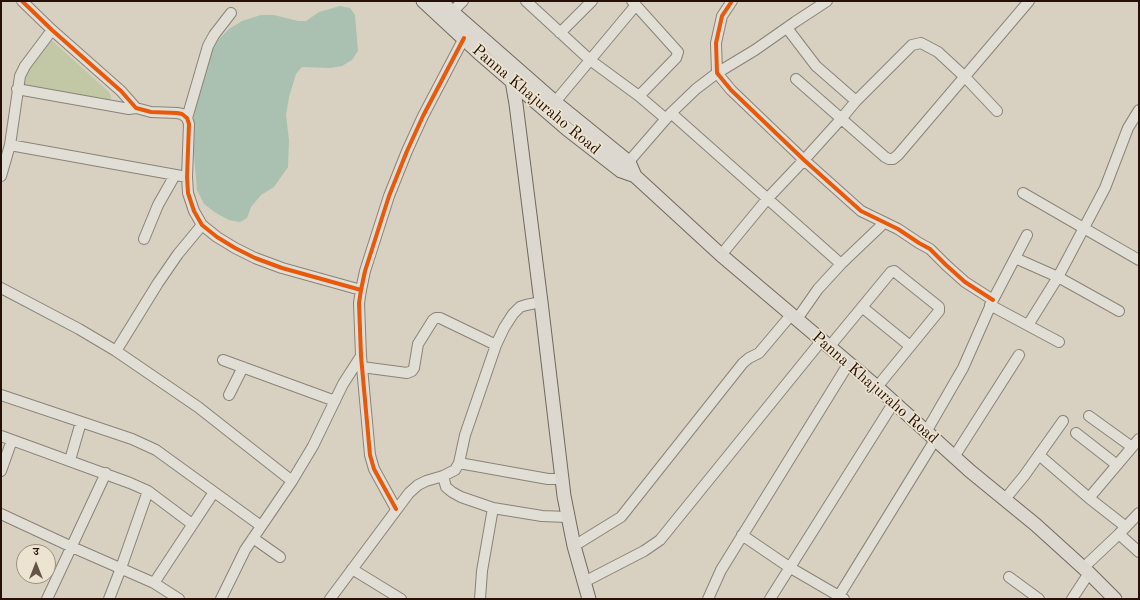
<!DOCTYPE html>
<meta charset="utf-8">
<style>
body{margin:0}
#map{position:relative;width:1140px;height:600px;overflow:hidden;background:#d8d1c1;font-family:"Old Standard TT","Noto Serif Devanagari",serif}
canvas{display:block}
.frame{position:absolute;inset:0;border:2px solid #260f06;pointer-events:none}
.north{position:absolute;left:16px;top:544px;width:40px;height:40px;box-sizing:border-box;background:#ece4d0;border:1px solid #9d8f7f;border-radius:50%;rotate:0deg;font-size:11px;font-weight:700;line-height:16px;text-align:center;color:#260f06}
.north::after{content:'';display:block;margin:auto;width:14px;height:18px;background:#645347;clip-path:polygon(50% 0,100% 100%,50% 72%,0 100%)}
</style>
<div id="map">
<canvas width="1140" height="600"></canvas>
<div class="frame"></div>
<div class="north">उ</div>
</div>
<script>
const context = document.querySelector('canvas').getContext('2d');
context.lineJoin = 'round';
function fillPath(path, color) { context.fillStyle = color; context.fill(path, 'evenodd'); }
const toPath = rows => new Path2D(rows.map(r => 'M' + r).join(''));
function trace(path, color, width, dash) { context.strokeStyle = color; context.lineWidth = width; context.lineCap = dash ? 'butt' : 'round'; context.setLineDash(dash || []); context.stroke(path); }
function label(font, color, halo, rows, align = 'center') {
  context.font = font + ' "Old Standard TT",serif'; context.lineWidth = 3.5; context.setLineDash([]); context.textBaseline = 'middle'; context.strokeStyle = halo; context.fillStyle = color; for (const [text, x, y, turn = 0] of rows) {
    context.save(); context.translate(x, y); context.rotate((+turn || 0) * Math.PI / 180); context.textAlign = isNaN(turn) ? turn : align; if (halo) context.strokeText(text, 0, 0); context.fillText(text, 0, 0); context.restore();
  }
}
fillPath(toPath([
 [48,37,109,92,111,96,111,99,109,101,23,87,18,78]
]), '#c2c7a6');
fillPath(toPath([
 [340,6,350,8,355,15,358,51,352,60,342,66,330,68,302,67,296,74,289,97,286,115,289,140,288,167,274,187,261,195,251,207,247,218,240,222,229,220,216,213,204,204,197,190,192,132,196,100,208,60,216,42,229,29,242,21,261,15,274,15,298,21,306,21,319,12]
]), '#aac0b0');
const minor = toPath([
 [22,1,52,30,121,91,136,108,151,112,177,113,182,114,187,118,189,124,187,177,188,193,194,211,202,225,217,237,235,248,255,258,282,268,361,290],
 [526,1,590,60,639,96],
 [632,1,678,52,676,58,639,96,666,119],
 [732,1,722,16,716,43,717,73,731,90,804,160,861,211,898,229,919,243,930,249,946,265,965,282,993,300],
 [452,12,463,1],
 [787,28,816,66,856,101],
 [560,33,592,1],
 [796,79,885,157,889,159,893,159,898,155,1029,1],
 [17,89,118,107,129,109,136,108],
 [555,102,636,5],
 [671,113,841,264],
 [187,118,208,46,214,35,231,13],
 [10,145,187,177],
 [625,166,671,113,696,89,717,73,755,50,795,22,827,1],
 [1,176,10,145,20,76,25,66,52,30],
 [1023,193,1139,260],
 [144,239,158,205,175,175],
 [721,255,768,198,804,160,841,119,856,101,912,45,921,43,938,52,965,77,997,111],
 [1015,258,1058,277,1105,188,1128,128,1139,110],
 [1,288,79,329,116,351,198,407,292,481],
 [990,305,1059,342],
 [862,307,910,346],
 [797,319,818,289,841,264,884,223],
 [1028,325,1058,277,1119,311],
 [830,346,891,272,894,271,939,307,939,311,877,387],
 [116,351,158,283,178,254,202,225],
 [223,360,335,401],
 [362,367,407,373,412,371,414,368,418,344,433,320,436,318,440,318,496,345],
 [1,395,132,439,156,450,261,526],
 [229,395,243,367],
 [1089,416,1132,447],
 [926,432,963,368,993,300,1027,235],
 [1076,433,1117,465],
 [1,436,130,483,148,491,192,524],
 [1039,455,1089,498,1126,527],
 [954,457,1019,355],
 [70,460,81,422],
 [459,463,548,479,562,479],
 [1,471,12,440],
 [443,476,446,487,452,492,461,497,493,508,542,516,567,517],
 [1089,498,1139,439],
 [1005,499,1024,476,1063,421],
 [396,509,374,469,370,455,361,356,359,303,361,290,365,271,389,196,407,151,423,116,464,38],
 [1,514,72,547,154,583,179,599],
 [1119,534,1139,552],
 [742,535,789,567,844,599],
 [253,538,280,557],
 [574,546,621,517,743,363,749,358,759,353,791,315],
 [1083,568,1119,534,1139,513],
 [352,569,401,599],
 [1009,577,1039,599],
 [584,582,644,551,660,540,822,340],
 [154,583,214,492],
 [47,599,106,473],
 [109,599,121,568,148,491],
 [221,599,245,550,292,481,313,446,343,384,361,356],
 [330,599,409,493,418,485,426,481,443,476,455,470,459,463,465,435,496,345,504,328,513,314,520,307,526,305,541,302],
 [480,599,482,571,493,508],
 [708,599,721,570,849,363],
 [770,599,894,402],
 [837,599,935,440],
 [1072,599,1089,573]
]);
const major = toPath([
 [423,1,479,53,567,129,621,171,635,176],
 [440,1,555,102,629,162,635,176,721,255,877,387,970,471,1036,525,1089,573,1115,599],
 [512,81,516,104,541,302,564,496,574,546,589,599]
]);
trace(minor, '#8a8278', 12);
trace(major, '#716960', 15);
trace(minor, '#e1ded5', 10);
trace(major, '#dcd8cf', 13);
trace(toPath([
 [22,1,52,30,121,91,136,108,151,112,177,113,182,114,187,118,189,124,187,177,188,193,194,211,202,225,217,237,235,248,255,258,282,268,361,290],
 [732,1,722,16,716,43,717,73,731,90,804,160,861,211,898,229,919,243,930,249,946,265,965,282,993,300],
 [396,509,374,469,370,455,361,356,359,303,361,290,365,271,389,196,407,151,423,116,464,38]
]), '#e8590c', 4);
label('16px', '#260f06', '#ece4d0', [
 ["Panna Khajuraho Road",536,100,40],
 ["Panna Khajuraho Road",875,388,41]
]);
</script>
